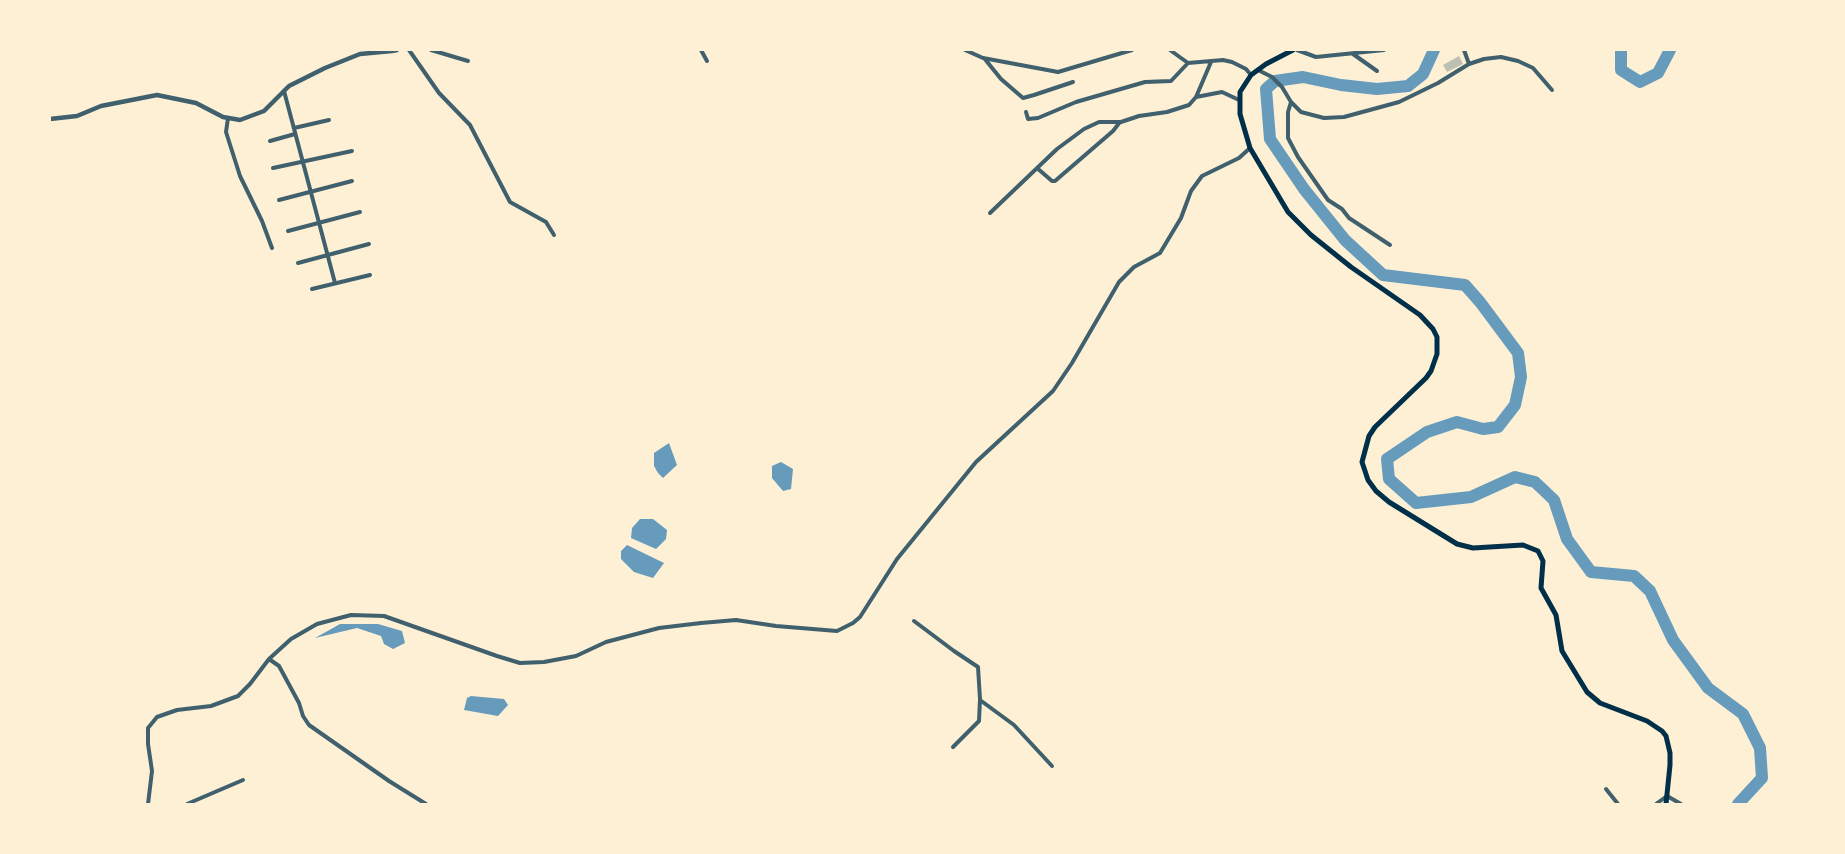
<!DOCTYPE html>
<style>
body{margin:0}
#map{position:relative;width:1845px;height:854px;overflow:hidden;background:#fdf0d5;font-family:"Alegreya Sans",sans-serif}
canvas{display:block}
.frame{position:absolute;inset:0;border:51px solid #fdf0d5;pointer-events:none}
</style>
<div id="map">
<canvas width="1845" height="854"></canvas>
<div class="frame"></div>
</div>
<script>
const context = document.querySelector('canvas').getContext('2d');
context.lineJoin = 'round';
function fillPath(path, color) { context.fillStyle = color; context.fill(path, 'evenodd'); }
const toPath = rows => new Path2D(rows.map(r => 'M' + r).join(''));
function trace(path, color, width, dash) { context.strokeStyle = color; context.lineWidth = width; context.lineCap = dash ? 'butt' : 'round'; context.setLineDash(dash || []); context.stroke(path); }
fillPath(toPath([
 [669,443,677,465,663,478,658,473,654,466,654,453],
 [781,462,793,469,791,489,783,491,772,478,772,466],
 [640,519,653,519,667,530,666,539,656,549,631,538,632,528],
 [627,545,664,563,653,578,634,572,621,559,621,551],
 [340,624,378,624,402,631,405,643,393,649,384,644,381,636,357,628,315,638],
 [471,696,504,699,508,705,498,716,464,710,467,698]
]), '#669bbc');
trace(toPath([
 [1434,50,1423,74,1408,86,1377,89,1341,85,1303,77,1275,81,1266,89,1270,139,1304,189,1345,240,1383,275,1465,285,1480,302,1518,353,1521,377,1515,405,1498,427,1483,429,1457,422,1427,432,1387,459,1389,479,1416,503,1471,497,1515,477,1535,482,1554,500,1567,539,1591,572,1634,576,1650,591,1673,640,1708,688,1743,714,1760,748,1762,778,1738,804],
 [1621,50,1621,70,1640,82,1658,73,1670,50]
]), '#669bbc', 12);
fillPath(toPath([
 [1459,56,1463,64,1447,72,1443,65]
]), '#bec0b2');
trace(toPath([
 [409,50,439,93,470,125,510,202,546,222,554,235],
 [431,50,468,61],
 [701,50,707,61],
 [965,50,983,58,1058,72,1132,50],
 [1170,50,1188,63,1223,60,1232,62,1246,69,1251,75],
 [1297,50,1316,57,1384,50],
 [1464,50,1469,64],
 [1353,54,1377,71],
 [984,58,1001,79,1023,98,1034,95,1073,82],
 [1258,70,1272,77,1282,87,1291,102,1301,112,1324,118,1344,117,1399,102,1438,83,1469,64,1484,59,1501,57,1518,61,1533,68,1552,90],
 [284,91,335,283],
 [1196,97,1222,92,1239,100],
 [1291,102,1288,112,1288,138,1298,157,1328,200,1342,209,1349,218,1390,245],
 [1026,112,1028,119,1038,118,1076,102,1145,82,1171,81,1188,63],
 [228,118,226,132,240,176,262,221,272,248],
 [294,128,329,120],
 [270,141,295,134],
 [273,168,352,151],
 [1037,168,1052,181,1055,181,1113,131,1120,122],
 [279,200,352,181],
 [990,213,1057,149,1084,129,1099,122,1121,122,1139,116,1167,112,1189,105,1196,97,1211,62],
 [288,231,360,212],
 [298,263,369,244],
 [312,289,370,275],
 [914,621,954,651,978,667,980,699,979,721,953,747],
 [269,659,279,666,299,703,303,716,309,725,389,781,426,804],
 [980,700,1014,725,1052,766],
 [1606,789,1618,804],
 [148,804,152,771,148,744,148,728,157,717,177,710,211,706,238,696,250,684,269,659,291,639,317,624,351,615,384,616,497,656,520,663,544,662,576,656,606,642,659,628,701,623,736,620,776,626,837,631,853,623,860,617,897,559,976,462,1053,391,1072,363,1119,282,1134,267,1160,253,1181,218,1191,191,1202,176,1239,158,1250,148],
 [187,804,243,780],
 [1656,804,1667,796,1681,804]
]), '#3f606c', 4);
trace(toPath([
 [50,119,77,116,101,106,157,95,196,103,223,117,240,120,264,111,289,86,325,68,360,54,392,51,397,50]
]), '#3f606c', 4.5);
trace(toPath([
 [1293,50,1266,64,1251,75,1240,92,1240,114,1250,148,1288,212,1311,235,1351,267,1420,315,1433,329,1437,337,1437,354,1431,371,1426,378,1375,427,1369,436,1362,462,1368,480,1376,491,1389,502,1457,544,1473,548,1523,545,1538,551,1543,561,1541,588,1556,615,1562,651,1587,692,1600,703,1647,721,1662,731,1666,736,1670,753,1670,765,1666,804]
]), '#003049', 5);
</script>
